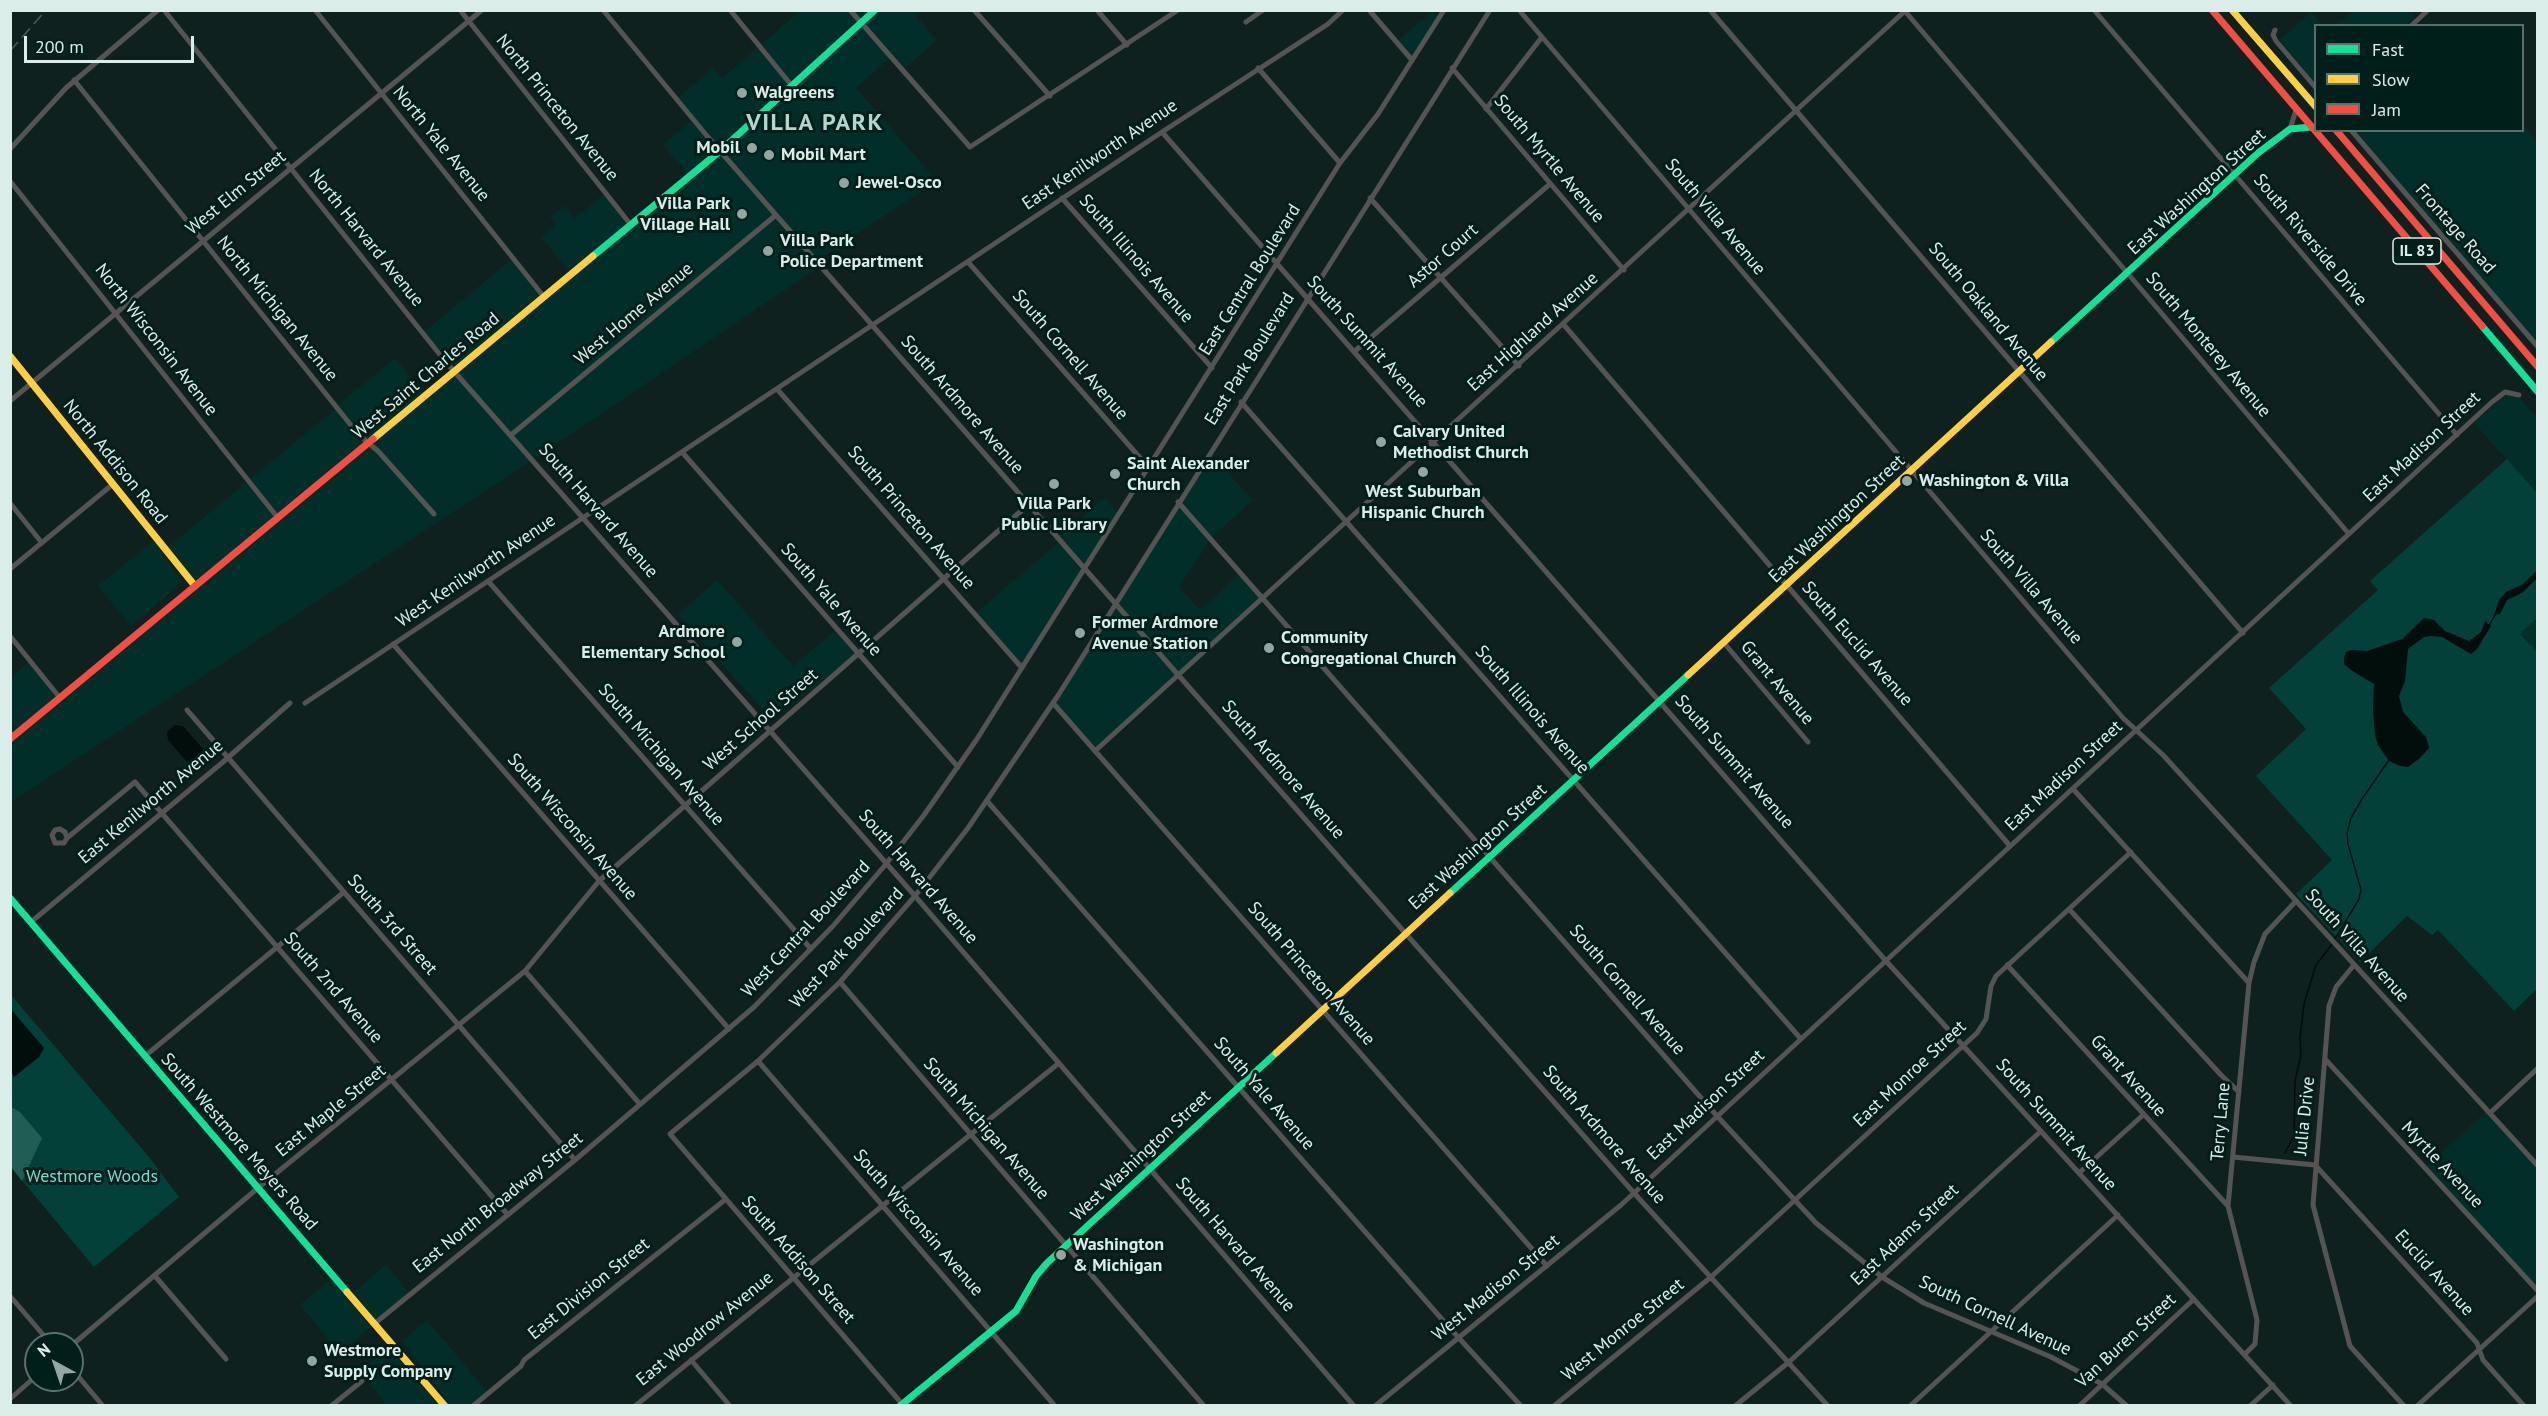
<!DOCTYPE html>
<style>
body{margin:0}
#map{position:relative;width:2548px;height:1416px;overflow:hidden;background:#0f211f;font-family:"PT Sans",sans-serif}
canvas{display:block}
.frame{position:absolute;inset:0;border:12px solid #dbede9;pointer-events:none}
.legend{position:absolute;left:2314px;top:24px;width:210px;height:108px;box-sizing:border-box;background:#001f1b;border:2px solid #58716d;margin:0;padding:8px 10px;list-style:none;font-size:18px;color:#dbede9}
.legend li{display:flex;align-items:center;gap:12px;height:30px}
.legend b{width:30px;border:2px solid #58716d}
.north{position:absolute;left:24px;top:1332px;width:60px;height:60px;box-sizing:border-box;background:#001f1b;border:2px solid #58716d;border-radius:50%;rotate:320deg;font-size:16px;font-weight:700;line-height:24px;text-align:center;color:#dbede9}
.north::after{content:'';display:block;margin:auto;width:21px;height:27px;background:#94a6a2;clip-path:polygon(50% 0,100% 100%,50% 72%,0 100%)}
.scale{position:absolute;left:24px;top:36px;width:170px;height:27px;box-sizing:border-box;border:3px solid #dbede9;border-top:0;padding-left:8px;font-size:18px;line-height:21px;white-space:nowrap;color:#dbede9;-webkit-text-stroke:4px #001f1b;paint-order:stroke}
</style>
<div id="map">
<canvas width="2548" height="1416"></canvas>
<div class="frame"></div>
<ul class="legend">
<li><b style="height:8px;background:#16e098"></b>Fast</li>
<li><b style="height:8px;background:#ffcf43"></b>Slow</li>
<li><b style="height:8px;background:#f24e42"></b>Jam</li>
</ul>
<div class="north">N</div>
<div class="scale">200 m</div>
</div>
<script>
const context = document.querySelector('canvas').getContext('2d');
context.lineJoin = 'round';
function fillPath(path, color) { context.fillStyle = color; context.fill(path, 'evenodd'); }
const toPath = rows => new Path2D(rows.map(r => 'M' + r).join(''));
function trace(path, color, width, dash) { context.strokeStyle = color; context.lineWidth = width; context.lineCap = dash ? 'butt' : 'round'; context.setLineDash(dash || []); context.stroke(path); }
function label(font, color, halo, rows, align = 'center') {
  context.font = font + ' "PT Sans",sans-serif'; context.lineWidth = 6; context.setLineDash([]); context.textBaseline = 'middle'; context.strokeStyle = halo; context.fillStyle = color; for (const [text, x, y, turn = 0] of rows) {
    context.save(); context.translate(x, y); context.rotate((+turn || 0) * Math.PI / 180); context.textAlign = isNaN(turn) ? turn : align; if (halo) context.strokeText(text, 0, 0); context.fillText(text, 0, 0); context.restore();
  }
}
fillPath(toPath([
 [800,11,872,11,792,83,761,45],
 [878,11,922,11,916,16,937,40,905,68,865,23],
 [1433,11,1437,17,1412,58,1397,41],
 [2353,11,2411,11,2415,16,2405,25,2336,25],
 [2311,12,2323,25,2316,26,2315,83,2280,40],
 [861,26,890,58,856,88,937,181,819,259,816,269,531,461,11,802,11,741,724,152],
 [758,48,789,85,719,148,678,98,713,68,722,78],
 [691,121,716,151,688,174,663,145],
 [2523,124,2537,141,2537,343,2356,131,2522,130],
 [604,194,628,224,570,273,541,237,556,225,550,217,565,206,575,218],
 [512,259,541,297,455,369,424,332],
 [395,358,424,394,368,440,337,406],
 [2509,395,2519,397,2537,418,2537,493,2474,423,2503,397],
 [335,409,365,443,196,583,167,548],
 [1211,454,1253,500,1212,537,1179,587,1200,610,1242,571,1267,599,1094,755,1053,706],
 [1105,498,1118,514,1085,566,1059,536],
 [155,540,182,582,131,626,98,586],
 [1060,541,1083,569,1022,666,976,613],
 [717,580,793,666,836,630,857,653,772,720,678,614],
 [2537,618,2537,653,2520,634],
 [29,662,58,697,11,736,11,677],
 [2486,1112,2537,1169,2537,1287,2426,1166],
 [386,1264,409,1293,375,1320,352,1294],
 [331,1279,371,1327,340,1353,300,1305],
 [427,1320,490,1395,477,1405,450,1405,402,1341],
 [389,1347,439,1405,387,1405,359,1371]
]), '#022e29');
fillPath(toPath([
 [2507,459,2537,493,2537,618,2520,634,2538,653,2537,989,2514,1011,2438,930,2432,935,2407,916,2360,962,2296,894,2332,860,2256,776,2306,729,2269,688,2378,590,2370,581],
 [890,891,893,891,899,901,883,917,876,911],
 [11,995,149,1157,179,1197,94,1267,11,1167]
]), '#024039');
fillPath(toPath([
 [11,1107,20,1112,42,1138,22,1181,11,1167]
]), '#205d55');
fillPath(toPath([
 [2537,570,2537,578,2522,593,2507,600,2500,614,2494,615,2499,600,2506,592,2523,584],
 [2424,618,2434,620,2445,631,2469,641,2481,632,2485,621,2491,626,2477,649,2471,654,2442,637,2432,636,2424,637,2408,649,2405,681,2399,696,2403,712,2426,737,2429,748,2420,758,2408,767,2400,766,2389,761,2378,745,2375,735,2373,710,2374,684,2351,670,2344,664,2344,658,2346,652,2351,650,2367,651,2402,639],
 [175,725,183,726,204,750,204,755,200,761,193,764,187,762,168,740,167,732],
 [10,1008,44,1048,39,1057,14,1077,11,1071]
]), '#010e0c');
trace(toPath([
 [2490,624,2495,615],
 [2335,939,2359,899,2361,890,2348,844,2347,833,2351,818,2362,799,2389,760],
 [2285,1153,2294,1136,2295,1081,2301,1055,2300,1038,2304,1004,2316,965,2333,943]
]), '#010e0c', 1.5);
trace(toPath([
 [164,10,445,361,915,896,1354,1406],
 [315,10,544,297],
 [460,10,631,225],
 [603,10,707,136,1085,569,1634,1193,1828,1406],
 [730,10,792,86],
 [850,10,970,147,1178,10],
 [974,10,1050,96],
 [1097,10,1127,45],
 [1369,10,1412,60],
 [1519,10,2123,718,2163,755,2538,1166],
 [1710,10,2243,633],
 [1904,10,2349,534],
 [2094,10,2457,435],
 [1246,22,1263,10],
 [2411,26,2428,10],
 [2275,30,2273,35,2276,41,2316,88],
 [1258,68,1340,163],
 [1452,68,1624,270],
 [74,80,358,434,378,451,434,514],
 [1486,109,1542,37],
 [2290,129,2296,110],
 [2351,130,2538,347],
 [1162,132,1886,961,2291,1406],
 [10,149,66,88,158,10],
 [10,181,278,518],
 [1062,198,1212,368],
 [1370,198,1519,366],
 [968,262,1149,468],
 [1564,325,2010,846],
 [1355,351,1550,184],
 [777,389,1022,668],
 [10,401,482,10],
 [1241,402,1801,1039],
 [511,435,776,215],
 [682,452,958,767],
 [1178,502,1717,1116,1816,1223,1882,1277,1924,1303,2051,1357,2102,1384,2127,1406],
 [10,503,42,543],
 [10,569,113,484],
 [488,581,811,949],
 [10,636,60,698],
 [1724,643,1808,742],
 [393,644,729,1029],
 [305,703,1162,132,1328,24,1343,10],
 [1053,703,1547,1266],
 [187,710,575,1160],
 [1095,751,1906,10],
 [2073,789,2249,983],
 [987,801,1447,1325,1521,1406],
 [67,838,65,832,60,829,55,830,52,835,55,843,64,843,67,838,135,782,508,1215],
 [2069,909,2221,1075,2239,1092],
 [31,922,223,762,290,703],
 [2007,965,2228,1206],
 [2354,965,2336,987,2329,1006,2313,1205,2350,1346,2404,1406],
 [525,971,639,1103],
 [840,982,1204,1406],
 [145,1056,344,892],
 [2325,1059,2538,1291],
 [758,1061,1055,1406],
 [2490,1113,2538,1068],
 [2233,1157,2315,1165,2477,1343,2483,1360,2524,1406],
 [2079,1173,2143,1115],
 [155,1276,226,1359],
 [10,1296,51,1344],
 [374,1324,575,1160,754,1007,833,926,886,864,924,815,977,739,1340,163,1378,114,1444,10],
 [72,1345,258,1188,525,971,599,881,1029,504],
 [2245,1354,2255,1344,2257,1320,2228,1206,2249,983,2254,962,2265,934,2296,901],
 [691,1360,730,1406],
 [72,1369,103,1406],
 [10,1399,36,1376],
 [903,1405,670,1134,758,1061,840,982,915,896,968,828,1059,694,1490,10],
 [331,1406,362,1381],
 [473,1406,521,1366,524,1360,726,1199],
 [635,1406,1059,1063],
 [1375,1406,1621,1205,2492,402,2505,392,2519,395],
 [1554,1406,1711,1277,1977,1033,1986,1019,1991,986,1996,976,2131,852],
 [1735,1406,1789,1362,2041,1131],
 [1910,1406,2118,1215],
 [2079,1406,2194,1299],
 [2250,1406,2273,1385],
 [2417,1406,2538,1296]
]), '#555454', 5);
trace(toPath([
 [593,256,720,151,875,10],
 [2482,326,2538,392],
 [2051,342,2258,153,2290,129,2311,127],
 [1450,893,1688,675],
 [10,898,347,1292],
 [900,1406,1016,1311,1036,1276,1047,1263,1276,1053]
]), '#16e098', 7);
trace(toPath([
 [2232,10,2316,107],
 [10,356,195,586],
 [373,439,593,256],
 [1688,675,2051,342],
 [1276,1053,1450,893],
 [347,1292,445,1406]
]), '#ffcf43', 7);
trace(toPath([
 [2212,10,2482,326],
 [2336,130,2538,367],
 [10,739,373,439]
]), '#f24e42', 7);
trace(toPath([
 [10,51,46,10]
]), '#525959', 1.5, [12, 6]);
for (const [x, y, r, color] of [
 [742,93,6,"#94a6a2"],
 [752,148,6,"#94a6a2"],
 [769,155,6,"#94a6a2"],
 [844,183,6,"#94a6a2"],
 [742,214,6,"#94a6a2"],
 [768,251,6,"#94a6a2"],
 [1381,442,6,"#94a6a2"],
 [1423,472,6,"#94a6a2"],
 [1115,474,6,"#94a6a2"],
 [1907,481,6,"#94a6a2"],
 [1054,484,6,"#94a6a2"],
 [1080,633,6,"#94a6a2"],
 [737,642,6,"#94a6a2"],
 [1269,648,6,"#94a6a2"],
 [1061,1255,6,"#94a6a2"],
 [312,1361,6,"#94a6a2"]
]) { const dot = new Path2D(); dot.arc(x, y, r, 0, 2 * Math.PI); context.fillStyle = color; context.fill(dot); trace(dot, '#001f1b', 2); }
for (const [x, y, w] of [
 [2417,251,48]
]) { const box = new Path2D(); box.roundRect(x - w / 2, y - 13, w, 26, 4.5); context.fillStyle = '#001f1b'; context.fill(box); trace(box, '#dbede9', 1.5); }
label('bold 16px', '#dbede9', null, [
 ["IL 83",2417,251]
]);
label('bold 18px', '#dbede9', '#001f1b', [
 ["Walgreens",754,93],
 ["Mobil",740,148,"right"],
 ["Mobil Mart",781,155],
 ["Jewel-Osco",856,183],
 ["Villa Park",730,204,"right"],
 ["Village Hall",730,225,"right"],
 ["Villa Park",780,241],
 ["Police Department",780,262],
 ["Calvary United",1393,432],
 ["Methodist Church",1393,453],
 ["Saint Alexander",1127,464],
 ["Church",1127,485],
 ["Washington & Villa",1919,481],
 ["West Suburban",1423,492,"center"],
 ["Hispanic Church",1423,513,"center"],
 ["Villa Park",1054,504,"center"],
 ["Public Library",1054,525,"center"],
 ["Former Ardmore",1092,623],
 ["Avenue Station",1092,644],
 ["Ardmore",725,632,"right"],
 ["Elementary School",725,653,"right"],
 ["Community",1281,638],
 ["Congregational Church",1281,659],
 ["Washington",1073,1245],
 ["& Michigan",1073,1266],
 ["Westmore",324,1351],
 ["Supply Company",324,1372]
], 'left');
label('18px', '#dbede9', '#001f1b', [
 ["North Princeton Avenue",557,108,51],
 ["North Yale Avenue",441,144,51],
 ["East Kenilworth Avenue",1100,155,-34],
 ["South Myrtle Avenue",1549,159,50],
 ["East Washington Street",2197,192,-42],
 ["West Elm Street",236,193,-39],
 ["South Villa Avenue",1715,217,50],
 ["Frontage Road",2455,229,49],
 ["North Harvard Avenue",366,238,51],
 ["South Riverside Drive",2310,240,50],
 ["Astor Court",1443,256,-41],
 ["South Illinois Avenue",1136,259,49],
 ["East Central Boulevard",1250,280,-58],
 ["North Michigan Avenue",277,309,51],
 ["South Oakland Avenue",1988,312,50],
 ["West Home Avenue",634,314,-40],
 ["East Highland Avenue",1533,332,-42],
 ["North Wisconsin Avenue",156,340,52],
 ["South Summit Avenue",1367,342,48],
 ["South Monterey Avenue",2208,345,50],
 ["South Cornell Avenue",1070,355,49],
 ["East Park Boulevard",1250,359,-58],
 ["West Saint Charles Road",426,376,-40],
 ["South Ardmore Avenue",962,405,49],
 ["East Madison Street",2422,447,-43],
 ["North Addison Road",115,462,51],
 ["South Harvard Avenue",598,511,49],
 ["South Princeton Avenue",911,518,49],
 ["East Washington Street",1837,519,-43],
 ["West Kenilworth Avenue",476,571,-34],
 ["South Villa Avenue",2031,587,49],
 ["South Yale Avenue",831,600,49],
 ["South Euclid Avenue",1857,644,49],
 ["Grant Avenue",1777,683,50],
 ["South Illinois Avenue",1532,710,49],
 ["West School Street",761,720,-41],
 ["South Michigan Avenue",661,755,49],
 ["South Summit Avenue",1734,762,49],
 ["South Ardmore Avenue",1283,770,49],
 ["East Madison Street",2064,776,-43],
 ["East Kenilworth Avenue",151,802,-40],
 ["South Wisconsin Avenue",572,827,49],
 ["East Washington Street",1478,847,-42],
 ["South Harvard Avenue",918,877,49],
 ["South 3rd Street",392,925,49],
 ["West Central Boulevard",806,929,-47],
 ["South Villa Avenue",2357,946,48],
 ["West Park Boulevard",847,948,-47],
 ["South Princeton Avenue",1311,974,49],
 ["South 2nd Avenue",333,988,49],
 ["South Cornell Avenue",1627,990,49],
 ["East Monroe Street",1910,1074,-43],
 ["Grant Avenue",2128,1076,48],
 ["South Yale Avenue",1264,1094,49],
 ["East Madison Street",1706,1105,-43],
 ["East Maple Street",331,1111,-39],
 ["Julia Drive",2305,1116,-84],
 ["Terry Lane",2221,1122,-85],
 ["South Summit Avenue",2056,1125,48],
 ["South Michigan Avenue",986,1129,49],
 ["South Ardmore Avenue",1604,1135,49],
 ["South Westmore Meyers Road",239,1142,49],
 ["West Washington Street",1141,1156,-43],
 ["Myrtle Avenue",2442,1165,47],
 ["East North Broadway Street",498,1203,-39],
 ["South Wisconsin Avenue",918,1223,49],
 ["East Adams Street",1905,1235,-43],
 ["South Harvard Avenue",1235,1245,49],
 ["South Addison Street",798,1260,49],
 ["Euclid Avenue",2434,1273,48],
 ["West Madison Street",1496,1288,-39],
 ["East Division Street",589,1289,-39],
 ["South Cornell Avenue",1995,1316,25],
 ["East Woodrow Avenue",705,1329,-39],
 ["West Monroe Street",1623,1330,-39],
 ["Van Buren Street",2126,1341,-43]
]);
label('18px', '#76dccc', '#001f1b', [
 ["Westmore Woods",92,1177]
]);
context.letterSpacing = '1.5px';
label('bold 24px', '#b1d5cf', '#001f1b', [
 ["VILLA PARK",815,123]
]);
context.letterSpacing = '0px';
</script>
